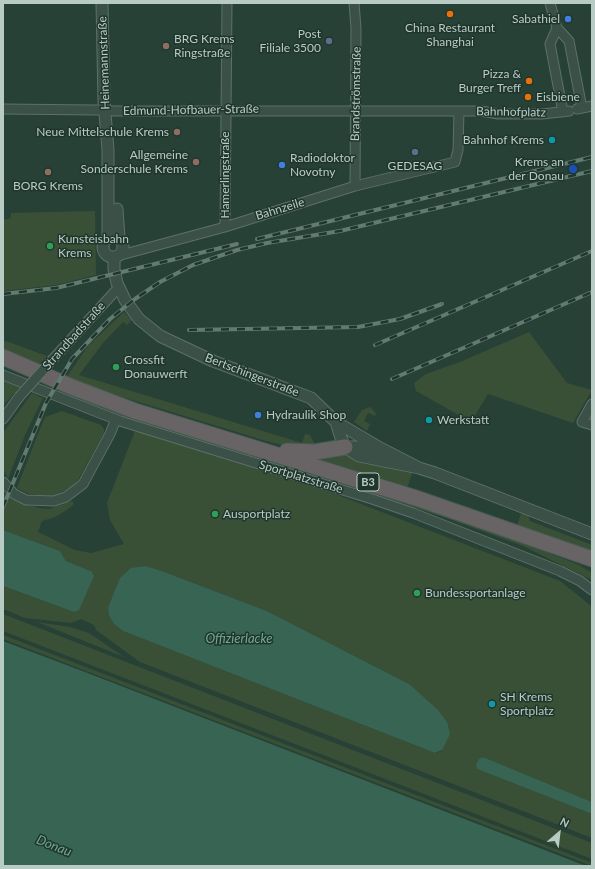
<!DOCTYPE html>
<meta charset="utf-8">
<style>
body{margin:0}
#map{position:relative;width:595px;height:869px;overflow:hidden;background:#274136;font-family:Lato,sans-serif}
canvas{display:block}
.frame{position:absolute;inset:0;border:4px solid #b8cbc4;pointer-events:none}
.north{position:absolute;left:539px;top:813px;width:40px;height:40px;-webkit-text-stroke:3px #20362d;paint-order:stroke;rotate:28deg;font-size:11px;font-weight:700;line-height:16px;text-align:center;color:#b8cbc4}
.north::after{content:'';display:block;margin:auto;width:14px;height:18px;background:#b8cbc4;clip-path:polygon(50% 0,100% 100%,50% 72%,0 100%)}
</style>
<div id="map">
<canvas width="595" height="869"></canvas>
<div class="frame"></div>
<div class="north">N</div>
</div>
<script>
const context = document.querySelector('canvas').getContext('2d');
context.lineJoin = 'round';
function fillPath(path, color) { context.fillStyle = color; context.fill(path, 'evenodd'); }
const toPath = rows => new Path2D(rows.map(r => 'M' + r).join(''));
function trace(path, color, width, dash) { context.strokeStyle = color; context.lineWidth = width; context.lineCap = dash ? 'butt' : 'round'; context.setLineDash(dash || []); context.stroke(path); }
function label(font, color, halo, rows, align = 'center') {
  context.font = font + ' Lato,sans-serif'; context.lineWidth = 3; context.setLineDash([]); context.textBaseline = 'middle'; context.strokeStyle = halo; context.fillStyle = color; for (const [text, x, y, turn = 0] of rows) {
    context.save(); context.translate(x, y); context.rotate((+turn || 0) * Math.PI / 180); context.textAlign = isNaN(turn) ? turn : align; if (halo) context.strokeText(text, 0, 0); context.fillText(text, 0, 0); context.restore();
  }
}
fillPath(toPath([
 [95,211,96,275,56,285,3,291,3,220,11,218,11,213],
 [124,312,132,320,127,325,123,322,103,343,79,375,302,443,305,434,310,435,315,445,287,446,266,441,103,391,66,378,88,346],
 [529,332,567,383,592,390,573,423,488,394,471,422,416,391,414,383,426,374,460,362],
 [3,340,47,356,37,367,3,352],
 [3,379,20,387,3,406],
 [60,389,503,535,579,565,592,573,592,580,523,546,452,520,337,482,121,416,59,392],
 [32,393,43,398,25,435,8,479,3,469,3,433],
 [370,407,376,413,375,416,368,413,364,421,370,424,367,431,354,422,362,410],
 [62,411,101,425,104,429,104,433,78,480,71,488,53,496,29,494,17,488,36,439,45,417],
 [135,431,330,492,560,581,579,596,592,607,592,802,483,757,476,765,477,769,592,814,592,838,140,662,96,630,94,625,81,619,71,623,25,618,3,609,3,586,74,612,91,571,66,561,60,551,3,530,3,492,12,500,39,508,49,509,72,501,74,504,67,510,55,517,42,521,38,532,75,550,91,553,124,544,110,520,107,503],
 [146,566,162,571,267,611,409,684,442,751,435,753,123,631,114,624,109,616,108,608],
 [342,452,413,471,407,488,315,459],
 [522,511,528,514,530,521,592,545,592,552,517,525],
 [3,614,592,843,592,859,3,631],
 [37,622,70,627,89,633,124,657],
 [3,635,592,863,592,866,3,639]
]), '#395037');
fillPath(toPath([
 [3,530,60,551,66,561,91,571,94,576,79,610,74,612,3,586],
 [146,566,162,571,267,611,409,684,438,710,447,722,450,734,442,750,435,753,123,631,114,624,109,616,108,608,120,578,131,568],
 [3,641,85,672,586,866,3,866],
 [483,757,592,802,592,814,477,769,476,765,479,759]
]), '#386453');
const minor = toPath([
 [354,3,356,28,355,186],
 [550,3,557,28,569,41,582,108],
 [557,28,550,44,563,112],
 [3,109,97,110,114,111,481,111,498,114,542,114,569,111],
 [577,109,592,106],
 [225,227,227,3],
 [121,255,225,227,355,186,455,162,458,150,459,111],
 [53,359,119,287],
 [3,375,120,421,372,499,413,513,560,571,580,581,592,590],
 [592,404,582,422,592,425],
 [3,419,19,397],
 [3,482,14,494,26,500,54,501,66,497,83,484,110,434,116,419]
]);
const tertiary = toPath([
 [102,3,104,101,108,150,108,238],
 [117,209,119,238],
 '103 247a10 10 0 1 1 20 0a10 10 0 1 1-20 0Z',
 [114,258,114,269,117,283,125,300,139,319,160,336,213,361,311,398,336,422,380,448,419,468],
 [336,422,341,438,345,447,359,456,419,468,435,473,592,534],
 [345,447,359,447,379,451]
]);
const trunk = toPath([
 [3,357,72,387,135,411,416,498,592,559],
 [287,451,315,452,345,447]
]);
trace(minor, '#5c7169', 11);
trace(tertiary, '#5c7169', 13);
trace(trunk, '#465b53', 17);
trace(minor, '#3b5148', 9);
trace(tertiary, '#3b5148', 11);
trace(trunk, '#686465', 15);
const rail = toPath([
 [257,239,592,157],
 [3,294,56,288,237,244],
 [189,330,358,327,400,319,442,304],
 [375,345,592,251],
 [392,379,592,292],
 [3,507,46,403,72,359,110,319,135,299,160,282,193,265,237,250,267,243,340,231,592,171]
]);
trace(rail, '#617b70', 4);
trace(rail, '#20362d', 2.5, [8]);
const minorBridge = toPath([
 [19,397,53,359]
]);
trace(minorBridge, '#5c7169', 11, []);
trace(minorBridge, '#3b5148', 9);
for (const [x, y, r, color] of [
 [450,14,4,"#e8710a"],
 [568,19,4,"#3f7fe0"],
 [329,41,4,"#5c6f8a"],
 [166,46,4,"#8d6e63"],
 [529,81,4,"#e8710a"],
 [528,97,4,"#e8710a"],
 [177,132,4,"#8d6e63"],
 [552,140,4,"#0f9aa8"],
 [415,152,4,"#5c6f8a"],
 [196,162,4,"#8d6e63"],
 [282,165,4,"#3f7fe0"],
 [573,169,5,"#1a4fb4"],
 [48,172,4,"#8d6e63"],
 [50,246,4,"#2e9e5b"],
 [116,367,4,"#2e9e5b"],
 [258,415,4,"#3f7fe0"],
 [429,420,4,"#0f9aa8"],
 [215,514,4,"#2e9e5b"],
 [417,593,4,"#2e9e5b"],
 [492,704,4,"#0f9aa8"]
]) { const dot = new Path2D(); dot.arc(x, y, r, 0, 2 * Math.PI); context.fillStyle = color; context.fill(dot); trace(dot, '#20362d', 1.5); }
for (const [x, y, w] of [
 [368,482,22]
]) { const box = new Path2D(); box.roundRect(x - w / 2, y - 9, w, 18, 3); context.fillStyle = '#20362d'; context.fill(box); trace(box, '#b8cbc4', 1); }
label('bold 11px', '#b8cbc4', null, [
 ["B3",368,482]
]);
label('12px', '#b8cbc4', '#20362d', [
 ["Sabathiel",560,19,"right"],
 ["China Restaurant",450,28,"center"],
 ["Shanghai",450,42,"center"],
 ["Post",321,34,"right"],
 ["Filiale 3500",321,48,"right"],
 ["BRG Krems",174,39],
 ["Ringstraße",174,53],
 ["Pizza &",521,74,"right"],
 ["Burger Treff",521,88,"right"],
 ["Eisbiene",536,97],
 ["Neue Mittelschule Krems",169,132,"right"],
 ["Bahnhof Krems",544,140,"right"],
 ["Allgemeine",188,155,"right"],
 ["Sonderschule Krems",188,169,"right"],
 ["Radiodoktor",290,158],
 ["Novotny",290,172],
 ["Krems an",564,162,"right"],
 ["der Donau",564,176,"right"],
 ["GEDESAG",415,166,"center"],
 ["BORG Krems",48,186,"center"],
 ["Kunsteisbahn",58,239],
 ["Krems",58,253],
 ["Crossfit",124,360],
 ["Donauwerft",124,374],
 ["Hydraulik Shop",266,415],
 ["Werkstatt",437,420],
 ["Ausportplatz",223,514],
 ["Bundessportanlage",425,593],
 ["SH Krems",500,697],
 ["Sportplatz",500,711]
], 'left');
label('12px', '#b8cbc4', '#20362d', [
 ["Heinemannstraße",104,63,-92],
 ["Brandströmstraße",356,94,-89],
 ["Edmund-Hofbauer-Straße",191,110,-1],
 ["Bahnhofplatz",511,112,1],
 ["Hamerlingstraße",225,175,-90],
 ["Bahnzeile",280,209,-17],
 ["Strandbadstraße",74,336,-48],
 ["Bertschingerstraße",252,375,21],
 ["Sportplatzstraße",301,477,17]
]);
label('italic 13px', '#72a993', '#20362d', [
 ["Offizierlacke",239,639],
 ["Donau",54,846,22]
]);
</script>
